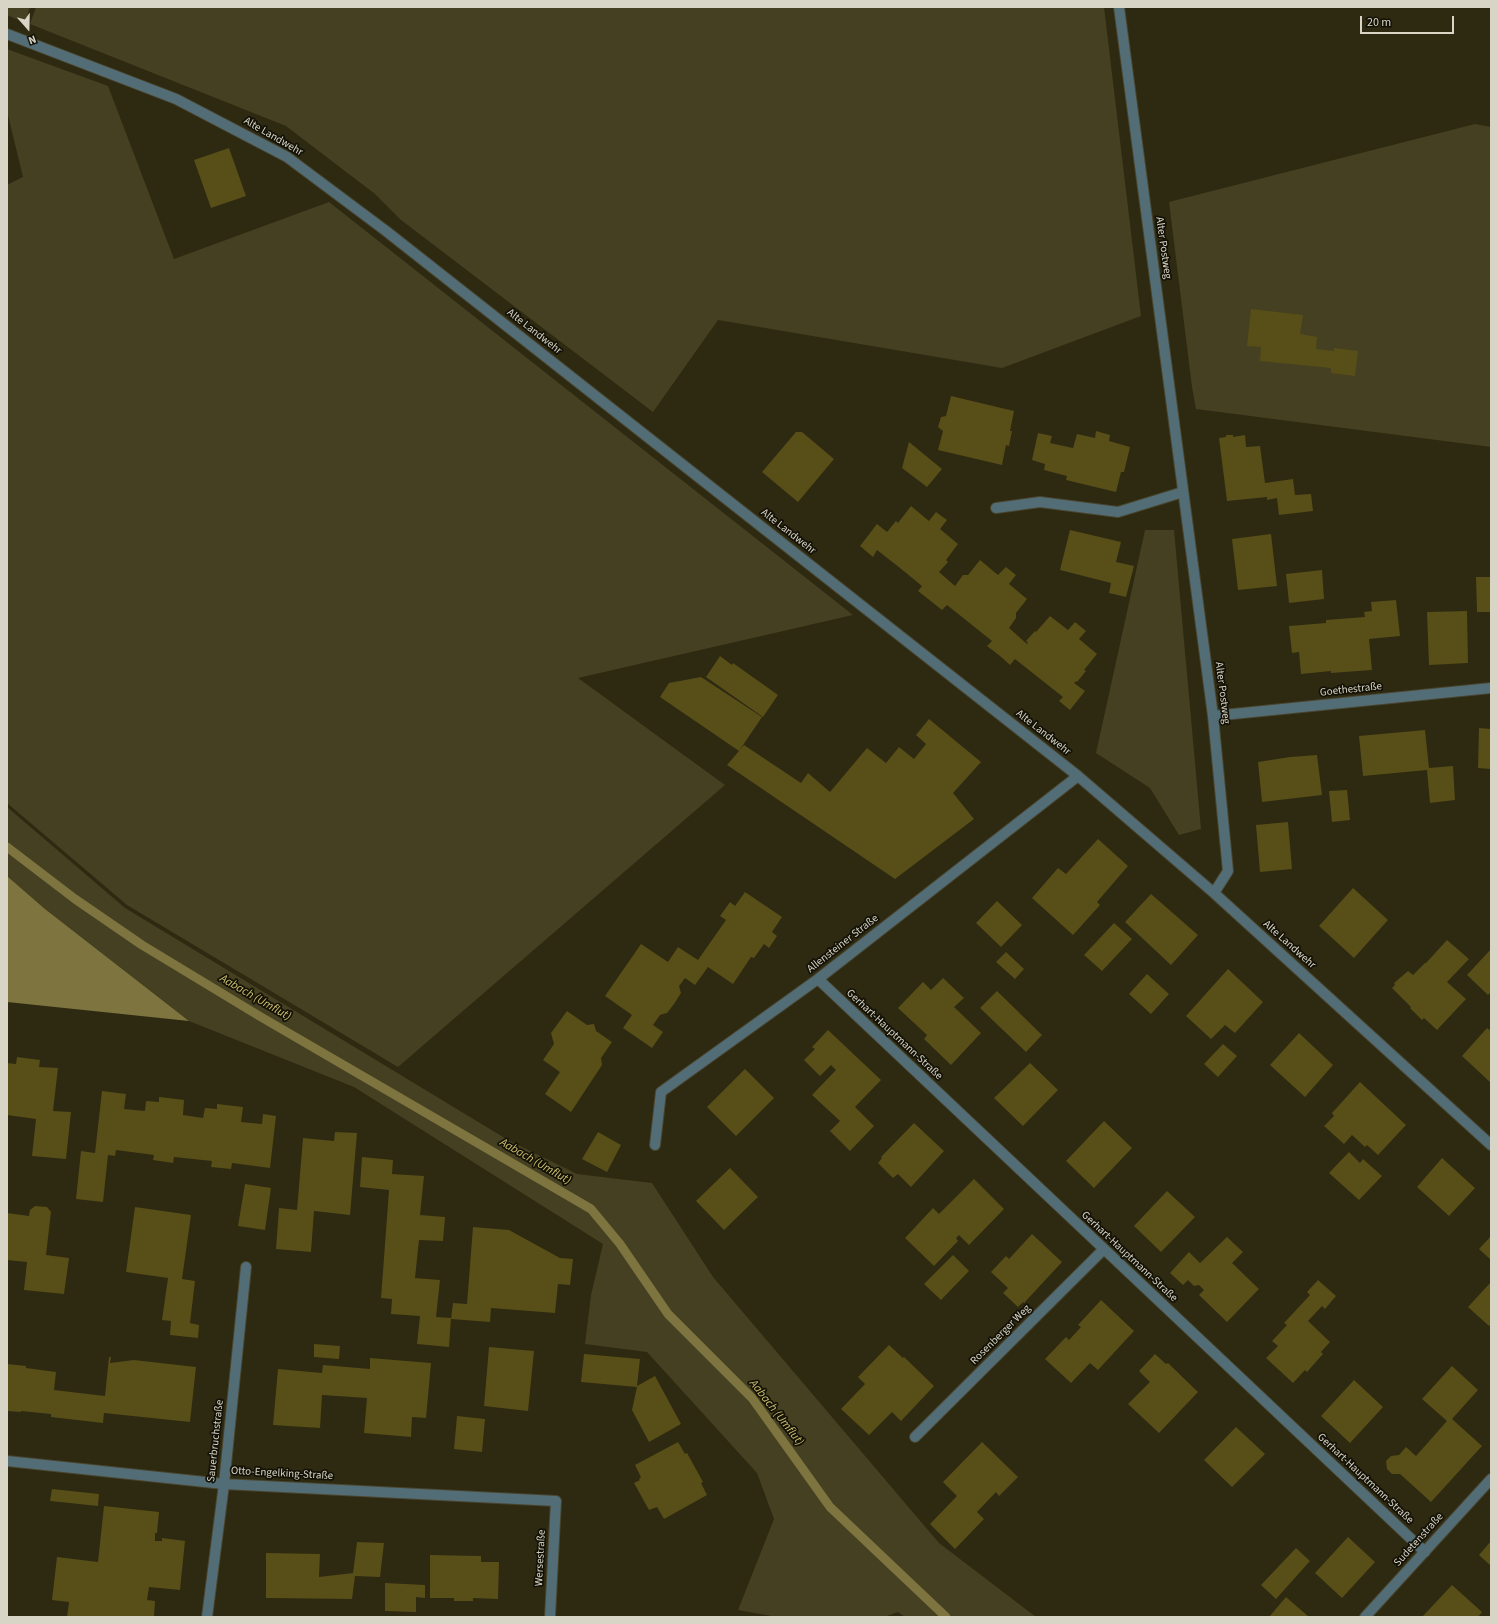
<!DOCTYPE html>
<meta charset="utf-8">
<style>
body{margin:0}
#map{position:relative;width:1498px;height:1624px;overflow:hidden;background:#2e2911;font-family:"Source Sans 3",sans-serif}
canvas{display:block}
.frame{position:absolute;inset:0;border:8px solid #d8d5c7;pointer-events:none}
.north{position:absolute;left:8px;top:8px;width:40px;height:40px;-webkit-text-stroke:3px #141207;paint-order:stroke;rotate:160deg;font-size:11px;font-weight:700;line-height:16px;text-align:center;color:#d8d5c7}
.north::after{content:'';display:block;margin:auto;width:14px;height:18px;background:#d8d5c7;clip-path:polygon(50% 0,100% 100%,50% 72%,0 100%)}
.scale{position:absolute;left:1360px;top:16px;width:94px;height:18px;box-sizing:border-box;border:2px solid #d8d5c7;border-top:0;padding-left:5px;font-size:12px;line-height:14px;white-space:nowrap;color:#d8d5c7;-webkit-text-stroke:3px #141207;paint-order:stroke}
</style>
<div id="map">
<canvas width="1498" height="1624"></canvas>
<div class="frame"></div>
<div class="north">N</div>
<div class="scale">20 m</div>
</div>
<script>
const context = document.querySelector('canvas').getContext('2d');
context.lineJoin = 'round';
function fillPath(path, color) { context.fillStyle = color; context.fill(path, 'evenodd'); }
const toPath = rows => new Path2D(rows.map(r => 'M' + r).join(''));
function trace(path, color, width, dash) { context.strokeStyle = color; context.lineWidth = width; context.lineCap = dash ? 'butt' : 'round'; context.setLineDash(dash || []); context.stroke(path); }
function label(font, color, halo, rows, align = 'center') {
  context.font = font + ' "Source Sans 3",sans-serif'; context.lineWidth = 3.5; context.setLineDash([]); context.textBaseline = 'middle'; context.strokeStyle = halo; context.fillStyle = color; for (const [text, x, y, turn = 0] of rows) {
    context.save(); context.translate(x, y); context.rotate((+turn || 0) * Math.PI / 180); context.textAlign = isNaN(turn) ? turn : align; if (halo) context.strokeText(text, 0, 0); context.fillText(text, 0, 0); context.restore();
  }
}
fillPath(toPath([
 [7,7,30,7,25,23,7,15],
 [36,7,1104,7,1141,316,1002,368,718,320,653,412,401,220,375,194,286,126,30,24],
 [7,49,108,86,174,259,329,202,853,615,578,678,725,785,398,1067,127,905,7,803,7,185,23,177,7,111],
 [1475,124,1491,127,1491,447,1196,409,1192,387,1169,202],
 [1145,530,1174,530,1201,829,1179,835,1150,788,1096,753],
 [7,807,125,908,508,1140,577,1174,652,1183,713,1277,939,1543,1036,1617,905,1617,898,1612,884,1617,777,1617,738,1610,774,1519,757,1473,647,1352,585,1344,591,1295,603,1244,354,1087,189,1021,45,909,7,876]
]), '#454021');
fillPath(toPath([
 [7,876,45,909,189,1021,7,1002]
]), '#7e743f');
trace(toPath([
 [7,847,75,899,142,945,261,1017,591,1209,620,1244,668,1314,752,1398,830,1507,946,1617]
]), '#7e743f', 9);
fillPath(toPath([
 [229,148,246,196,211,208,194,160],
 [1251,309,1303,315,1300,334,1317,337,1316,349,1334,351,1334,348,1358,351,1355,376,1331,373,1331,368,1260,361,1261,347,1247,346],
 [951,396,1014,411,1010,431,1012,431,1009,446,1006,445,1002,465,938,450,943,431,938,427,941,417,946,416],
 [1096,431,1110,435,1109,441,1130,447,1124,472,1121,472,1116,492,1066,480,1067,476,1044,470,1045,464,1032,460,1038,433,1052,436,1050,443,1073,448,1077,434,1095,438],
 [796,432,802,432,834,459,798,502,762,472],
 [1226,435,1233,435,1233,437,1245,435,1246,447,1260,446,1265,483,1293,479,1295,495,1311,494,1313,511,1279,515,1277,498,1267,500,1267,497,1227,501,1219,438,1226,437],
 [909,442,942,469,927,487,902,468],
 [911,506,929,521,936,512,947,520,940,529,958,544,946,560,948,562,939,572,955,586,963,575,968,575,980,560,998,575,1006,567,1016,575,1009,584,1027,599,1016,613,1016,618,1009,628,1027,644,1028,643,1026,641,1035,631,1036,632,1050,616,1068,630,1075,622,1086,631,1079,639,1097,654,1084,670,1086,671,1077,682,1076,681,1074,683,1085,691,1070,710,1059,701,1063,697,1015,659,1010,665,1000,656,987,646,992,641,947,605,942,610,918,591,922,586,900,568,877,550,873,557,860,546,877,524,887,532,896,521,898,523],
 [1070,530,1121,542,1116,562,1134,566,1126,597,1109,593,1111,583,1060,570],
 [1271,534,1277,586,1238,590,1232,539],
 [1322,570,1324,599,1289,603,1286,574],
 [1476,577,1491,577,1491,612,1477,612],
 [1396,600,1400,636,1369,639,1372,670,1331,673,1331,671,1301,674,1299,652,1292,653,1289,626,1326,623,1326,620,1365,617,1364,612,1372,611,1371,602],
 [1467,611,1468,663,1429,665,1427,612],
 [720,656,732,665,733,663,778,695,763,717,706,677],
 [701,677,762,717,739,751,744,745,801,783,808,773,830,792,867,748,886,763,899,747,914,759,926,744,916,735,929,719,981,762,953,793,974,819,895,879,727,765,739,751,660,697,669,683],
 [1479,728,1491,729,1491,769,1478,768],
 [1425,730,1429,768,1453,766,1455,800,1430,803,1427,770,1363,776,1359,736],
 [1317,755,1322,795,1262,802,1258,762,1290,757],
 [1347,790,1350,820,1332,822,1329,791],
 [1288,822,1292,869,1260,872,1256,825],
 [1098,839,1128,866,1097,902,1100,905,1073,935,1032,898,1058,868,1066,874],
 [1353,888,1388,920,1354,958,1319,926],
 [745,892,782,917,772,932,777,936,769,948,764,944,754,958,751,957,733,984,708,967,695,985,685,978,679,986,681,993,674,1004,667,1013,660,1015,653,1025,663,1032,652,1048,623,1028,632,1015,605,996,641,944,668,962,678,947,698,960,726,920,720,916,730,902,735,906],
 [1151,894,1198,935,1171,965,1125,922],
 [997,901,1022,925,1001,947,976,923],
 [1114,923,1132,939,1102,971,1084,955],
 [1447,940,1469,959,1447,982,1466,999,1437,1030,1424,1018,1422,1020,1410,1008,1411,1007,1392,988,1395,985,1394,983,1408,971,1413,975,1425,963,1426,963],
 [1491,949,1491,992,1488,995,1467,975],
 [1006,952,1024,969,1015,979,996,962],
 [1228,969,1263,1002,1235,1033,1225,1025,1211,1039,1186,1016],
 [1147,974,1169,994,1151,1014,1129,994],
 [943,978,964,998,954,1007,981,1033,951,1065,924,1039,927,1035,898,1008,923,982,931,990],
 [997,991,1042,1035,1026,1052,980,1008],
 [567,1011,587,1025,594,1024,596,1031,612,1042,601,1058,602,1065,571,1112,545,1094,560,1072,543,1060,554,1044,551,1033],
 [1487,1028,1491,1031,1491,1083,1462,1056],
 [828,1030,881,1080,855,1107,874,1126,850,1151,830,1131,840,1121,812,1095,836,1070,831,1065,820,1076,804,1060,815,1049,812,1047],
 [1299,1033,1333,1065,1305,1097,1270,1065],
 [1223,1044,1237,1056,1218,1077,1204,1064],
 [17,1057,40,1060,39,1067,58,1068,53,1111,71,1112,66,1159,32,1156,36,1119,7,1115,7,1063,16,1064],
 [1030,1063,1058,1090,1023,1126,994,1098],
 [745,1069,774,1098,736,1136,707,1107],
 [1360,1082,1406,1125,1378,1155,1367,1145,1365,1147,1352,1135,1344,1144,1324,1126,1334,1116,1332,1113],
 [102,1091,126,1094,124,1109,145,1111,146,1101,159,1102,159,1097,160,1097,184,1100,183,1115,203,1118,205,1108,217,1109,217,1104,243,1107,241,1122,262,1124,263,1114,276,1116,270,1168,232,1163,231,1169,211,1167,212,1161,174,1157,173,1163,153,1160,154,1155,116,1150,115,1156,108,1155,103,1202,76,1199,81,1151,95,1153],
 [1104,1121,1132,1148,1094,1188,1066,1161],
 [914,1123,944,1151,911,1187,898,1174,893,1178,878,1163,882,1158,881,1157],
 [335,1132,357,1133,350,1215,314,1211,311,1252,276,1249,279,1208,297,1210,303,1138,334,1141],
 [598,1132,621,1145,607,1172,582,1159],
 [1349,1152,1360,1163,1363,1159,1382,1176,1359,1200,1329,1173],
 [362,1157,393,1160,392,1174,424,1176,420,1215,445,1217,443,1241,419,1240,415,1278,440,1280,436,1317,451,1318,449,1347,417,1344,420,1316,391,1314,392,1299,381,1298,389,1190,360,1187],
 [1442,1158,1475,1188,1449,1216,1417,1187],
 [730,1168,758,1197,724,1230,696,1201],
 [974,1179,1004,1209,969,1245,959,1235,956,1238,958,1241,934,1266,905,1238,933,1208,939,1214],
 [245,1184,271,1188,265,1230,238,1226],
 [1167,1191,1195,1217,1161,1252,1134,1226],
 [35,1206,47,1207,51,1212,46,1255,69,1258,64,1294,24,1290,27,1262,7,1260,7,1213,29,1216,30,1210],
 [135,1207,191,1215,182,1279,195,1281,190,1323,199,1325,198,1338,170,1335,171,1321,162,1320,168,1278,126,1272],
 [473,1227,509,1230,560,1258,573,1259,570,1285,558,1284,555,1313,491,1308,490,1322,451,1319,453,1303,467,1304],
 [1032,1234,1062,1262,1024,1303,1023,1302,1018,1307,1003,1293,1008,1288,991,1272,1006,1256,1009,1259],
 [1491,1236,1491,1260,1479,1249],
 [1227,1237,1243,1252,1232,1263,1259,1289,1227,1322,1199,1295,1204,1290,1199,1285,1194,1286,1188,1280,1183,1285,1170,1273,1189,1252,1200,1263],
 [953,1255,969,1271,941,1300,924,1284],
 [1318,1280,1336,1296,1325,1309,1322,1306,1308,1321,1330,1342,1321,1352,1323,1354,1307,1372,1305,1370,1293,1383,1266,1358,1278,1346,1272,1341,1287,1325,1284,1323,1310,1295,1307,1292],
 [1491,1282,1491,1324,1489,1326,1468,1307],
 [1101,1300,1134,1331,1098,1370,1090,1363,1071,1383,1045,1359,1066,1337,1069,1340,1081,1327,1078,1325],
 [314,1344,340,1346,339,1359,314,1357],
 [889,1345,903,1358,904,1357,934,1386,901,1421,892,1412,869,1435,841,1409,865,1384,858,1377],
 [489,1347,534,1351,528,1411,484,1406],
 [584,1354,640,1359,637,1386,655,1376,681,1424,649,1442,632,1410,637,1387,581,1382],
 [1155,1354,1166,1364,1168,1363,1198,1392,1159,1433,1128,1404,1150,1382,1139,1371],
 [109,1357,111,1357,110,1363,134,1360,196,1367,190,1422,104,1413,103,1423,51,1417,51,1414,21,1411,21,1412,7,1411,7,1364,26,1366,26,1368,56,1372,54,1390,105,1396],
 [370,1358,431,1363,426,1418,412,1417,411,1437,364,1433,367,1398,322,1395,320,1428,273,1425,278,1369,322,1373,323,1365,370,1369],
 [1452,1366,1478,1390,1452,1419,1482,1446,1431,1502,1400,1474,1392,1474,1387,1469,1386,1461,1391,1456,1399,1455,1406,1447,1416,1456,1447,1421,1422,1399],
 [1354,1380,1383,1407,1350,1443,1321,1416],
 [457,1416,485,1419,482,1452,454,1449],
 [1236,1427,1265,1454,1232,1487,1204,1460],
 [678,1442,685,1454,687,1453,703,1482,701,1483,707,1495,664,1519,657,1507,649,1510,634,1483,640,1480,639,1479,641,1477,635,1465],
 [982,1442,1018,1477,999,1496,996,1492,977,1512,984,1519,955,1549,930,1524,957,1496,943,1482],
 [52,1489,99,1494,98,1506,50,1501],
 [104,1506,159,1512,157,1533,155,1533,155,1541,162,1541,162,1538,185,1541,180,1590,149,1587,147,1600,155,1601,154,1617,67,1617,69,1602,52,1600,57,1557,98,1562],
 [1348,1537,1375,1562,1342,1598,1315,1573],
 [1491,1541,1491,1566,1479,1555],
 [357,1542,384,1543,380,1577,355,1576,352,1599,266,1598,266,1553,320,1554,319,1577,353,1573],
 [1296,1548,1310,1561,1276,1599,1261,1585],
 [430,1555,481,1556,481,1562,499,1562,498,1599,473,1598,473,1601,454,1601,454,1598,430,1598],
 [385,1583,425,1585,425,1598,416,1597,416,1612,385,1611],
 [1452,1585,1482,1612,1478,1617,1422,1617],
 [1286,1597,1309,1617,1269,1617]
]), '#584e18');
const minor = toPath([
 [1119,7,1213,716,1228,871,1214,893],
 [7,34,176,99,287,157,386,231,1078,776,1214,893,1491,1145],
 [996,508,1040,502,1118,512,1183,492],
 [1213,716,1491,688],
 [818,979,1425,1552],
 [655,1145,661,1092,818,979,1078,776],
 [915,1437,1104,1249],
 [7,1461,224,1484,556,1501,550,1617],
 [207,1617,224,1484,246,1267],
 [1365,1617,1491,1479]
]);
trace(minor, '#49452e', 12);
trace(minor, '#536d76', 10);
label('11px', '#d8d5c7', '#141207', [
 ["Alte Landwehr",273,137,30],
 ["Alter Postweg",1163,248,82],
 ["Alte Landwehr",534,332,38],
 ["Alte Landwehr",788,532,38],
 ["Goethestraße",1351,690,-6],
 ["Alter Postweg",1222,693,83],
 ["Alte Landwehr",1043,733,38],
 ["Allensteiner Straße",843,944,-38],
 ["Alte Landwehr",1289,945,42],
 ["Gerhart-Hauptmann-Straße",894,1035,43],
 ["Gerhart-Hauptmann-Straße",1129,1257,43],
 ["Rosenberger Weg",1001,1335,-45],
 ["Sauerbruchstraße",216,1441,-84],
 ["Otto-Engelking-Straße",282,1474,3],
 ["Gerhart-Hauptmann-Straße",1365,1479,43],
 ["Sudetenstraße",1419,1540,-48],
 ["Wersestraße",541,1558,-87]
]);
label('italic 12px', '#cfc06f', '#141207', [
 ["Aabach (Umflut)",255,998,30],
 ["Aabach (Umflut)",535,1162,30],
 ["Aabach (Umflut)",776,1413,52]
]);
</script>
